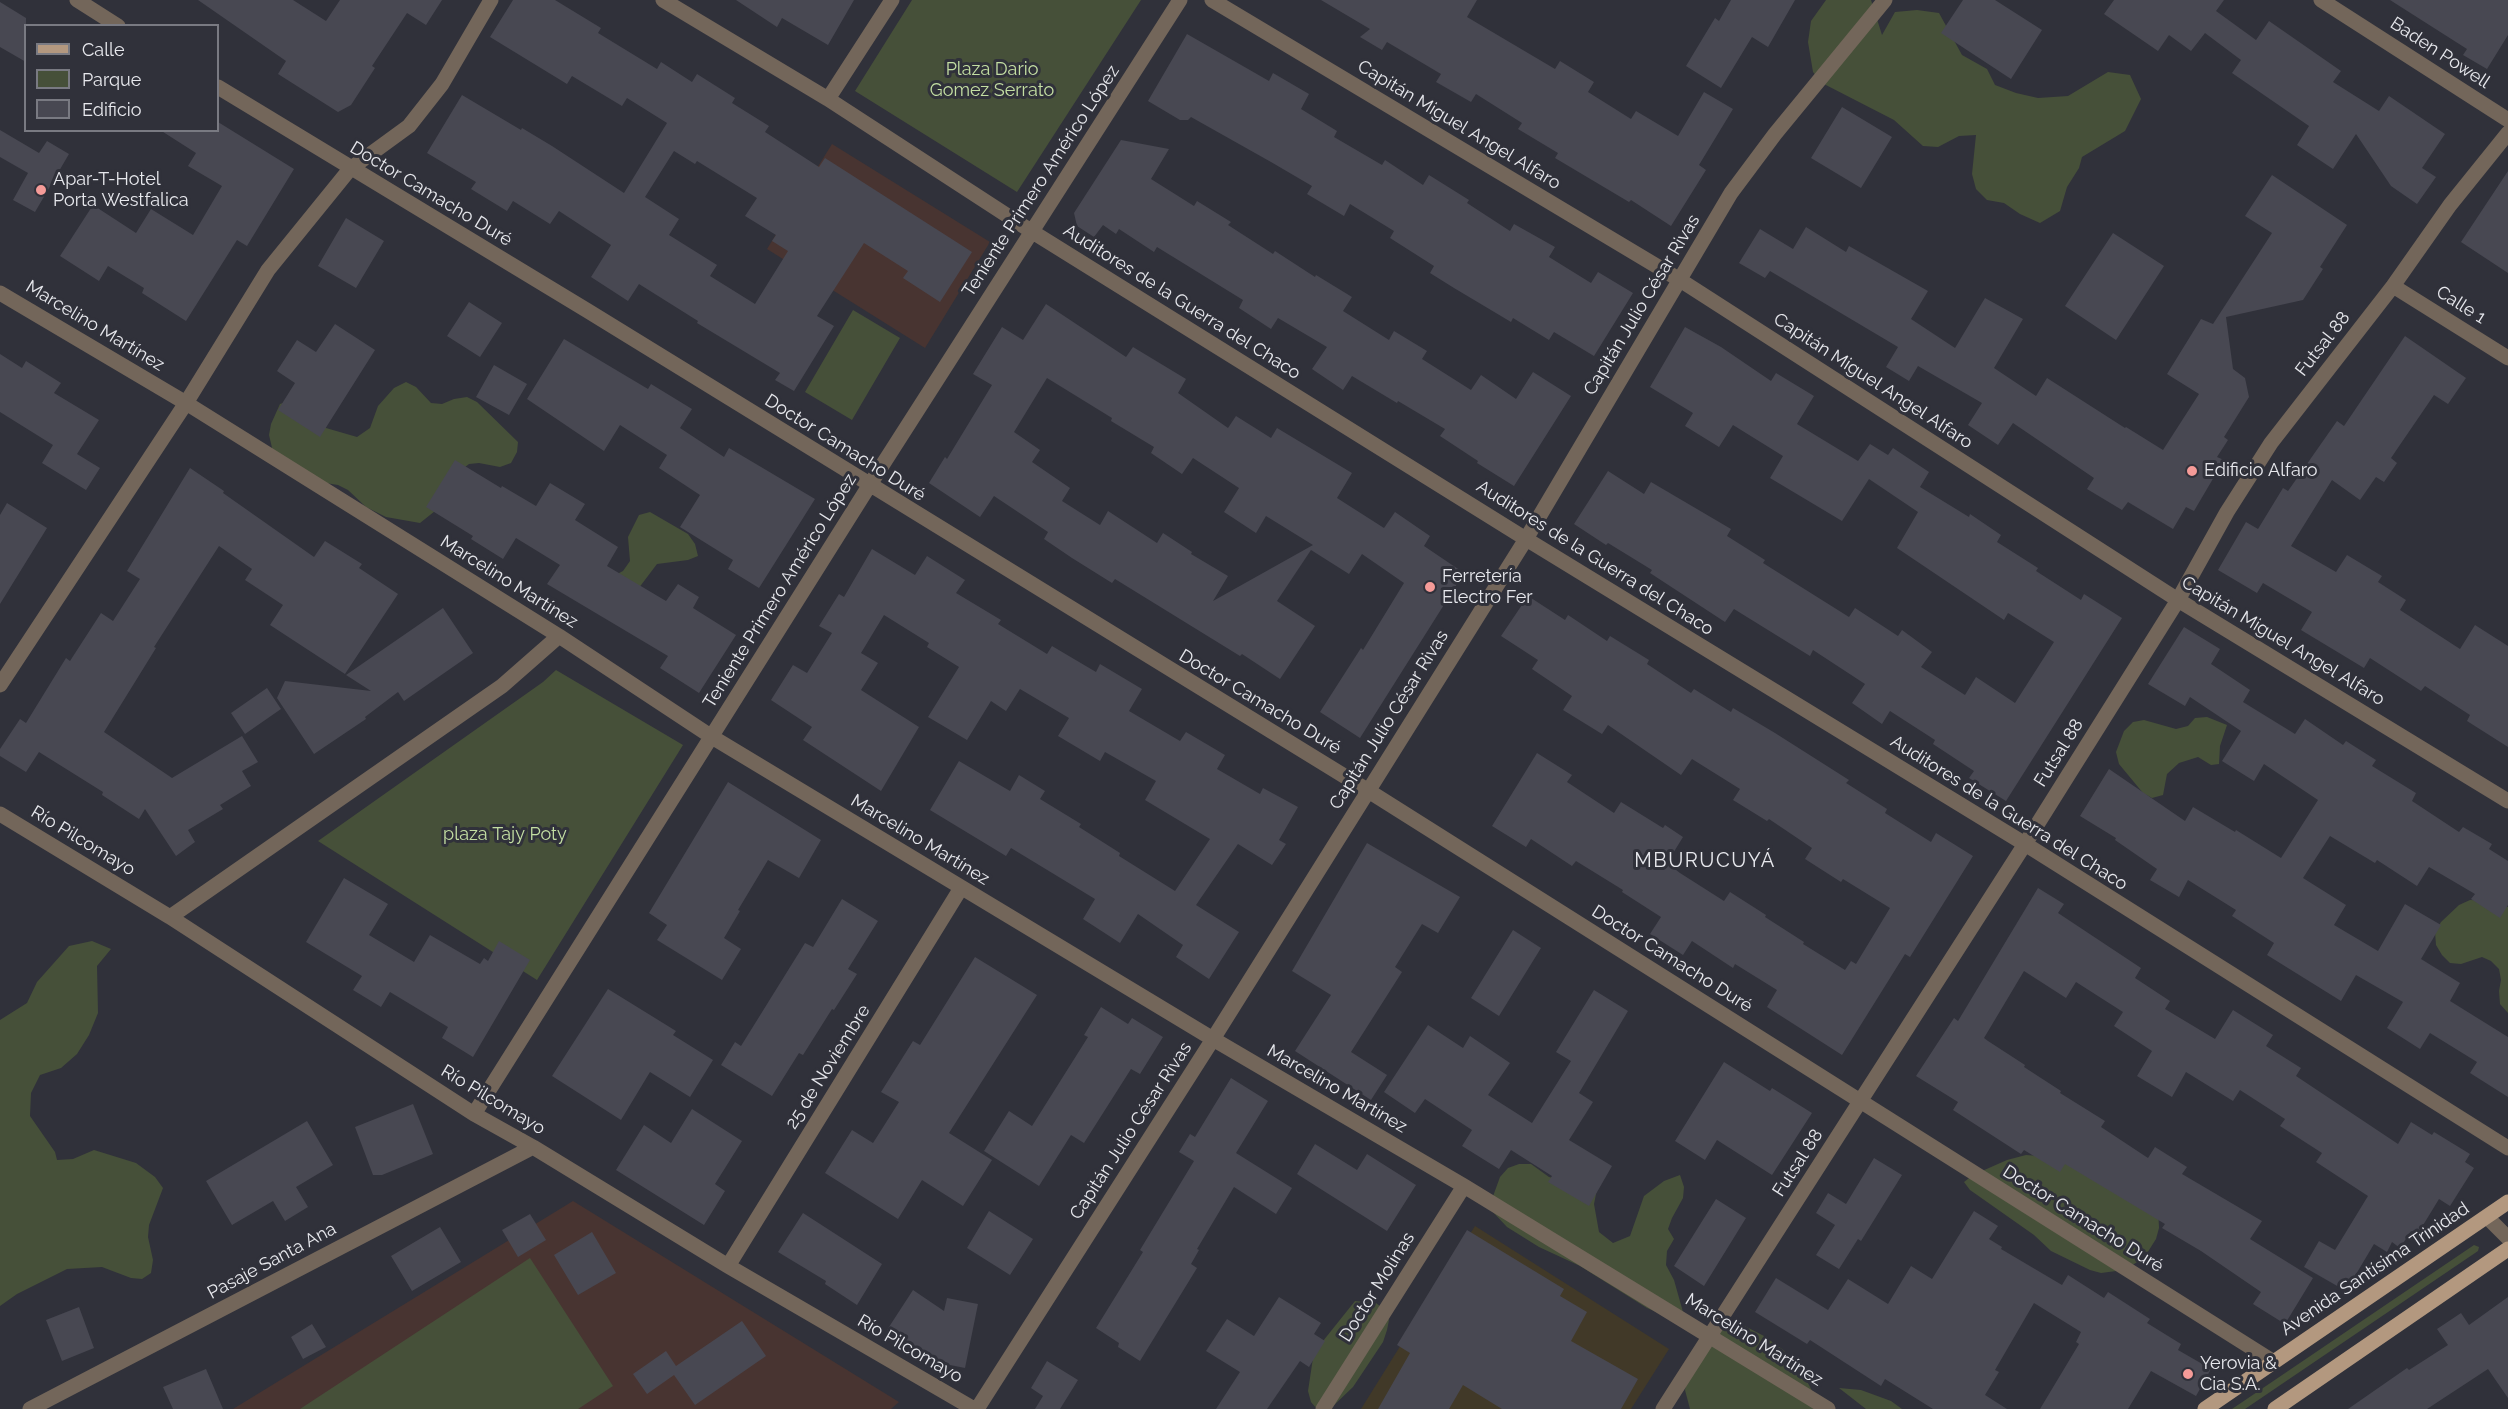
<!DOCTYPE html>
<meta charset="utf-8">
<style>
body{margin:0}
#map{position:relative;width:2508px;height:1409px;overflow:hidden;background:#30313a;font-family:Raleway,sans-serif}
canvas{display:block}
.legend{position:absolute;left:24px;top:24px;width:195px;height:108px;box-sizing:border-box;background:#30313a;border:2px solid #797a82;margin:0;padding:8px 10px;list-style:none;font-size:18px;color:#e7e8ed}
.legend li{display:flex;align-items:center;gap:12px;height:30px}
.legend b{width:30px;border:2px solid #797a82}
</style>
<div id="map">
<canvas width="2508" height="1409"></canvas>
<ul class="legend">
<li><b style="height:8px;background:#b3987f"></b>Calle</li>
<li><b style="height:16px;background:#465039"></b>Parque</li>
<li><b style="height:16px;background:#484852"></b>Edificio</li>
</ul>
</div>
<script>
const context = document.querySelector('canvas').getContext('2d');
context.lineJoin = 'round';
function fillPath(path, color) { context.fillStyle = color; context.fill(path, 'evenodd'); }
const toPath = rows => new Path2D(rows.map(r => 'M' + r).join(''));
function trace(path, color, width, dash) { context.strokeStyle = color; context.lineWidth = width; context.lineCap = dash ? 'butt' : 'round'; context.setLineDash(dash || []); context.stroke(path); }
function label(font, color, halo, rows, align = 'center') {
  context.font = font + ' Raleway,sans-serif'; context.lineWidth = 6; context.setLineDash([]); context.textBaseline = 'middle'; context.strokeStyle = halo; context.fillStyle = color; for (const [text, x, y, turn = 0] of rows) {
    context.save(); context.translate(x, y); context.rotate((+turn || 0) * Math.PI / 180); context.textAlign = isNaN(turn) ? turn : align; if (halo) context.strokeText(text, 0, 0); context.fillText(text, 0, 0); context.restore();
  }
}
fillPath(toPath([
 [1475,1226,1669,1349,1631,1409,1361,1409]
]), '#413928');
fillPath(toPath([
 [832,144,990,242,925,348,767,249],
 [573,1201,899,1402,891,1409,233,1409]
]), '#483431');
fillPath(toPath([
 [912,0,1141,0,1017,192,855,91],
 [1826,0,1871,0,1882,35,1895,12,1917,10,1939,13,1962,55,1987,69,1995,85,2016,93,2038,98,2068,96,2108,72,2130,75,2141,99,2125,131,2082,157,2079,168,2067,187,2060,211,2040,223,2020,214,2004,203,1987,200,1976,189,1972,174,1976,135,1959,136,1938,147,1923,146,1894,120,1822,83,1813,72,1808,42,1811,21],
 [853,310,900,338,852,420,805,392],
 [406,382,416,387,431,403,442,404,454,399,467,397,477,402,518,442,517,452,511,463,500,467,479,463,469,464,460,471,435,511,420,523,386,517,366,507,348,490,338,485,307,480,274,456,269,435,271,424,280,404,292,400,326,428,357,437,370,428,378,406,394,388],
 [650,512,688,534,695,544,698,556,688,560,657,564,629,601,600,583,623,571,630,561,628,537,639,515],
 [556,670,683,745,537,980,318,841,543,682],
 [2207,717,2227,725,2220,746,2219,764,2211,765,2198,757,2179,763,2167,774,2163,795,2152,798,2143,793,2119,764,2116,752,2124,731,2133,722,2144,720,2176,729,2188,726,2195,718],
 [2470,900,2493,901,2508,907,2508,1013,2500,1004,2499,991,2501,980,2499,969,2491,961,2482,957,2461,964,2450,963,2442,955,2436,945,2435,932,2441,922,2459,905],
 [92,941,111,949,97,966,98,1013,89,1035,77,1054,61,1068,40,1075,31,1093,30,1116,55,1152,57,1160,73,1159,94,1150,136,1163,155,1177,163,1188,149,1225,148,1237,153,1260,151,1273,142,1279,131,1278,102,1267,67,1269,17,1294,0,1306,0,1020,27,1003,37,982,69,946],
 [2060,1153,2158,1205,2159,1228,2156,1239,2144,1258,2124,1270,2101,1273,2090,1270,2051,1251,2034,1235,1970,1190,1964,1182,1973,1175,2007,1160,2026,1155,2039,1156],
 [1519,1164,1531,1164,1549,1177,1597,1189,1594,1204,1599,1232,1613,1243,1630,1236,1644,1196,1664,1181,1680,1175,1684,1187,1683,1198,1672,1218,1668,1229,1674,1239,1667,1251,1666,1265,1674,1280,1683,1312,1677,1321,1647,1308,1580,1266,1539,1247,1507,1227,1491,1210,1492,1199,1500,1177,1508,1168],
 [2474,1245,2479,1247,2478,1251,2245,1409,2232,1409],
 [530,1258,613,1386,578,1409,300,1409],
 [1355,1301,1376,1303,1385,1310,1389,1320,1387,1330,1383,1342,1353,1387,1330,1409,1317,1409,1311,1402,1308,1391,1313,1358,1315,1351],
 [1724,1320,1735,1321,1764,1336,1782,1349,1798,1364,1819,1404,1820,1409,1690,1409,1685,1390,1687,1379],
 [1839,1388,1861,1390,1891,1401,1902,1409,1866,1409]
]), '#465039');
fillPath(toPath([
 [198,0,293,0,326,21,340,0,442,0,426,25,407,13,372,66,375,68,351,105,338,112,278,74,286,61],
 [513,0,555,0,601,28,598,33,657,69,661,62,692,82,697,74,735,98,732,103,769,126,765,132,819,167,825,158,972,252,940,302,903,278,908,271,864,243,817,316,834,326,794,391,775,380,780,373,697,323,698,321,639,284,628,301,591,277,611,245,559,211,550,224,513,201,507,211,471,189,476,182,427,153,462,95,521,130,522,128,552,146,624,193,667,123,627,98,622,106,572,76,567,84,490,37],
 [674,151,695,164,697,161,757,198,745,216,776,235,772,241,788,251,755,304,710,276,717,265,669,235,679,219,645,197],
 [736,0,854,0,828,45,782,18,777,27],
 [1321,0,1477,0,1467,17,1555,69,1560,61,1594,82,1588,92,1631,119,1636,111,1678,136,1704,92,1733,109,1699,165,1706,170,1671,226,1631,200,1629,202,1555,158,1558,153,1518,129,1522,123,1476,94,1471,102,1436,82,1441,74,1387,42,1382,50,1360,37,1370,29],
 [1731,0,1795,0,1768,47,1752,37,1721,88,1686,66,1715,18,1719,21],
 [1963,0,1995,0,2042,30,2011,79,1941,33],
 [2114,0,2224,0,2216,11,2256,40,2269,21,2341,71,2333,82,2379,111,2389,96,2445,134,2422,168,2436,177,2417,204,2391,186,2356,134,2333,169,2297,145,2309,126,2232,73,2241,60,2205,33,2191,51,2169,35,2158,51,2104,14],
 [2390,0,2508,0,2508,35,2487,69,2463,55,2467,49],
 [0,2,26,18,26,62,0,47],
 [1187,34,1269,81,1273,73,1309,94,1301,109,1337,131,1334,137,1382,165,1385,160,1423,185,1429,175,1469,200,1467,203,1510,231,1514,224,1555,247,1549,257,1591,283,1598,272,1633,293,1594,356,1554,332,1549,340,1513,318,1511,322,1454,288,1430,273,1434,266,1390,238,1394,231,1350,204,1344,216,1307,194,1312,186,1271,162,1191,117,1188,120,1180,120,1148,101],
 [1842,107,1892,137,1861,188,1811,158],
 [218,122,294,169,247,246,237,240,186,321,142,293,144,288,108,266,99,281,60,256,93,205,136,233,151,209,193,235,222,186,188,166,196,153,160,130,218,130],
 [0,130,39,153,47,141,69,154,35,212,13,200,28,173,0,157],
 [1121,140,1169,149,1151,179,1194,206,1197,201,1231,222,1228,225,1273,254,1275,251,1315,277,1316,275,1352,297,1343,311,1389,340,1394,331,1427,351,1422,359,1471,390,1481,375,1516,399,1533,372,1571,396,1514,486,1477,463,1478,461,1440,436,1445,429,1398,401,1397,403,1352,376,1343,390,1312,369,1327,347,1278,318,1271,329,1239,308,1243,300,1157,247,1154,252,1119,229,1116,234,1103,225,1094,237,1077,226,1074,213],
 [2508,171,2508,273,2461,242],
 [2272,175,2347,225,2320,267,2323,269,2303,300,2226,317,2233,369,2245,378,2249,397,2224,437,2228,440,2217,457,2224,460,2194,511,2186,507,2173,529,2128,502,2122,510,2087,489,2094,478,2013,423,1998,445,1968,425,1982,403,1918,366,1909,381,1886,367,1898,347,1770,271,1765,278,1739,263,1760,229,1793,249,1806,227,1846,252,1849,246,1928,291,1911,319,1955,348,1985,298,2023,319,1994,368,2036,396,2047,378,2125,428,2126,427,2163,450,2199,394,2167,374,2201,319,2213,324,2272,233,2245,216],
 [346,218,384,241,356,288,318,266],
 [2113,233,2164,266,2116,340,2065,306],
 [469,302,502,323,480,357,447,336],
 [1046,304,1126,357,1133,347,1186,379,1178,393,1228,428,1236,416,1271,438,1277,428,1352,473,1337,498,1384,528,1395,512,1430,536,1424,546,1464,573,1360,738,1320,712,1361,648,1363,650,1404,583,1362,554,1349,574,1311,550,1277,601,1315,626,1280,679,1242,654,1240,656,1115,579,1112,583,1072,558,1044,539,1048,532,994,496,980,517,929,483,945,457,947,459,992,385,973,374,1002,327,1023,340],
 [1047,378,1112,418,1111,421,1154,447,1151,453,1182,474,1193,458,1239,488,1224,512,1256,533,1266,516,1313,545,1213,601,1228,576,1191,554,1192,552,1163,533,1157,543,1108,511,1100,525,1062,501,1070,488,1032,462,1040,450,1014,432],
 [335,324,375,350,320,437,278,410,295,383,277,371,297,340,316,352],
 [1685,327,1721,347,1771,381,1776,373,1814,396,1797,424,1858,461,1870,444,1888,455,1893,448,1929,472,1920,487,1969,517,1970,514,2001,535,1997,542,2038,568,2036,571,2081,600,2084,594,2122,618,2006,801,1969,778,1974,771,1933,744,1935,740,1890,711,1882,724,1852,703,1865,684,1813,650,1810,656,1734,609,1725,622,1650,573,1652,570,1608,543,1606,545,1574,524,1608,471,1644,494,1651,482,1731,529,1727,536,1765,560,1763,563,1849,617,1855,608,1898,636,1902,630,1932,652,1921,667,1965,695,1976,677,2015,703,2054,642,2008,613,2004,620,1897,548,1918,512,1869,479,1842,521,1770,478,1783,456,1733,425,1719,447,1685,426,1693,413,1650,387],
 [2405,336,2466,378,2448,404,2434,395,2391,458,2397,463,2384,482,2376,477,2360,500,2332,480,2291,546,2336,572,2347,555,2382,576,2378,582,2406,600,2400,610,2460,649,2475,625,2508,646,2508,747,2467,721,2470,715,2425,686,2421,691,2370,658,2364,668,2301,630,2312,612,2263,583,2257,593,2218,570,2246,522,2258,529,2283,488,2288,491,2337,421,2344,426],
 [564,339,648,389,651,384,692,409,680,428,724,457,729,448,815,499,759,588,728,569,733,560,680,527,700,495,659,468,667,455,620,425,604,451,527,399],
 [0,354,22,368,26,361,61,383,54,393,99,420,77,454,100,468,86,490,42,463,53,445,0,412],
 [494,365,527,384,509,415,476,397],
 [455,460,501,488,502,486,536,506,550,483,585,504,575,520,618,547,607,566,666,601,678,584,699,597,693,608,736,635,699,693,660,668,668,656,547,584,560,565,516,538,503,559,471,539,473,536,426,507],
 [190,468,224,491,223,493,314,557,325,541,362,564,359,568,398,594,345,674,270,625,283,605,245,580,252,569,219,546,154,647,156,648,104,732,172,778,242,736,258,762,242,771,251,786,220,805,223,809,188,830,195,842,176,856,145,809,139,819,102,795,103,792,39,752,26,772,0,756,0,749,20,719,26,723,66,658,70,661,101,613,113,621,140,579,127,571],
 [7,503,47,528,0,604,0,515],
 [872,549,915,575,927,556,965,580,956,593,1001,620,998,624,1047,654,1052,646,1096,672,1100,664,1142,689,1129,711,1180,741,1186,732,1225,755,1217,769,1260,794,1263,788,1298,807,1279,840,1286,844,1272,865,1238,844,1196,905,1239,932,1209,979,1176,957,1183,945,1138,914,1120,943,1083,919,1095,899,1011,848,1006,856,930,810,959,761,1010,791,1019,775,1045,791,1040,799,1081,824,1079,827,1120,853,1119,856,1175,891,1210,839,1145,800,1156,781,1105,752,1100,761,1058,736,1069,718,1020,689,1006,711,991,701,967,740,928,717,959,667,927,647,929,643,884,615,861,653,878,663,861,690,919,727,881,791,803,740,812,727,771,700,793,665,807,673,832,633,819,626,839,594,844,597],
 [1528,596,1565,620,1568,615,1607,641,1610,636,1649,660,1647,664,1691,693,1694,689,1731,712,1733,708,1775,733,1849,780,1846,783,1887,809,1885,813,1931,842,1936,833,1973,856,1910,957,1905,954,1842,1055,1767,1007,1777,990,1735,964,1733,968,1692,941,1683,955,1650,934,1661,917,1622,892,1623,890,1576,861,1572,866,1531,839,1526,847,1492,826,1537,753,1572,775,1567,782,1614,813,1621,802,1663,828,1665,825,1683,837,1667,863,1680,873,1724,901,1730,892,1766,915,1765,917,1804,942,1803,944,1845,970,1851,961,1856,964,1890,908,1843,879,1841,882,1805,859,1812,848,1769,819,1767,821,1733,800,1740,789,1692,759,1681,775,1608,725,1602,734,1563,710,1572,696,1532,669,1538,660,1501,636],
 [443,608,473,653,404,701,398,692,365,717,366,719,314,754,277,698,285,681,371,691,346,675],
 [2184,627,2220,649,2211,664,2250,690,2243,702,2295,734,2305,719,2343,745,2346,741,2376,760,2372,766,2416,793,2412,801,2459,832,2463,827,2492,844,2489,849,2508,861,2508,905,2500,918,2471,899,2475,894,2429,867,2417,886,2377,860,2375,863,2330,836,2303,878,2346,905,2334,925,2378,951,2405,904,2441,925,2421,959,2460,983,2450,1001,2508,1037,2508,1097,2470,1073,2477,1062,2430,1033,2420,1049,2387,1028,2403,1002,2356,975,2341,1001,2267,955,2274,943,2232,916,2236,910,2188,880,2179,897,2150,880,2157,869,2115,840,2116,838,2080,816,2109,769,2185,821,2193,807,2235,832,2236,830,2281,858,2318,800,2264,764,2254,781,2222,761,2241,731,2190,697,2185,706,2148,684],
 [267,688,281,709,245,734,231,713],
 [728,782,821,840,799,878,768,860,738,910,740,911,724,938,741,949,722,980,657,940,667,925,649,913],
 [1367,843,1460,897,1438,933,1422,924,1395,967,1402,972,1351,1052,1387,1075,1371,1100,1295,1051,1331,995,1292,971],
 [344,878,388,904,369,935,414,962,430,935,480,964,484,958,488,961,499,941,530,960,473,1057,442,1038,448,1027,390,992,381,1007,353,990,362,976,306,942],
 [2038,888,2064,904,2058,913,2141,968,2135,978,2170,1001,2165,1009,2215,1039,2233,1010,2273,1035,2266,1046,2301,1068,2296,1076,2398,1144,2411,1122,2432,1135,2434,1132,2470,1154,2465,1162,2474,1168,2450,1206,2439,1199,2417,1235,2411,1231,2400,1248,2392,1242,2387,1252,2374,1244,2346,1291,2304,1267,2319,1241,2335,1250,2368,1196,2316,1162,2322,1153,2280,1126,2285,1119,2240,1090,2233,1101,2186,1072,2172,1097,2137,1076,2152,1051,2114,1026,2123,1012,2076,982,2066,998,2024,971,1984,1038,1988,1041,2025,1065,2024,1067,2061,1091,2060,1093,2105,1121,2101,1127,2148,1158,2155,1147,2187,1167,2182,1174,2262,1221,2250,1239,2313,1278,2285,1324,2253,1304,2261,1292,2201,1251,2162,1228,2165,1224,2065,1164,2060,1172,2024,1150,2021,1154,1953,1110,1958,1102,1916,1076,1954,1018,1958,1021],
 [842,899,878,921,848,969,857,974,834,1010,832,1009,803,1055,799,1053,772,1096,721,1065,735,1042,741,1046,805,943,813,947],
 [1513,930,1541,948,1499,1016,1471,998],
 [975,957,1037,995,949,1133,992,1160,963,1206,922,1180,898,1219,825,1173,852,1130,873,1143,899,1102,881,1092,913,1041,920,1045],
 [608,989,676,1031,673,1035,713,1060,690,1097,650,1072,621,1120,552,1076],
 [1594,990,1628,1011,1579,1093,1593,1102,1569,1140,1612,1166,1589,1206,1548,1182,1552,1176,1511,1150,1499,1169,1462,1146,1472,1130,1425,1099,1415,1113,1384,1092,1428,1025,1463,1048,1470,1036,1510,1063,1488,1095,1532,1123,1571,1061,1556,1052],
 [1101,1007,1128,1024,1132,1018,1163,1037,1140,1074,1131,1069,1084,1143,1071,1135,1039,1186,984,1151,1009,1111,1032,1126,1088,1037,1084,1035],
 [1724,1062,1770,1091,1772,1088,1812,1113,1772,1175,1717,1140,1705,1160,1675,1141],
 [1231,1078,1268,1101,1236,1153,1292,1188,1276,1214,1234,1187,1197,1249,1199,1250,1191,1264,1197,1268,1140,1361,1118,1347,1119,1343,1096,1328,1143,1252,1140,1250,1194,1161,1179,1152,1190,1134,1195,1137],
 [413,1104,433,1154,382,1175,373,1175,355,1127],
 [692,1109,742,1141,715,1184,725,1191,704,1225,616,1170,644,1125,671,1143],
 [307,1121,333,1165,296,1187,308,1207,285,1221,273,1201,232,1225,206,1181],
 [1315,1144,1357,1170,1367,1154,1416,1185,1387,1231,1297,1174],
 [1874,1158,1902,1175,1861,1241,1858,1239,1839,1269,1816,1255,1835,1225,1816,1213,1828,1193,1846,1204],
 [1716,1199,1746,1218,1704,1286,1674,1266],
 [989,1211,1033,1239,1010,1275,967,1248],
 [1974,1211,1998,1226,1989,1239,2002,1247,2001,1249,2062,1285,2068,1275,2104,1298,2108,1292,2150,1319,2147,1323,2181,1344,2178,1350,2211,1369,2196,1396,2151,1371,2128,1409,2040,1409,2079,1344,2076,1342,2081,1332,2034,1303,1995,1370,1999,1372,1985,1395,2007,1409,1933,1409,1885,1379,1881,1386,1810,1340,1807,1344,1755,1312,1776,1278,1828,1310,1848,1279,1888,1304,1911,1266,1932,1279],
 [803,1213,882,1264,857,1305,825,1284,826,1281,778,1252],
 [530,1214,546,1240,518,1257,502,1230],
 [440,1227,461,1262,412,1291,391,1256],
 [1467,1230,1564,1289,1560,1296,1587,1312,1571,1341,1638,1379,1621,1409,1502,1409,1463,1385,1449,1409,1378,1409,1410,1353,1397,1345],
 [592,1232,616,1273,578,1295,554,1255],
 [913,1290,944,1311,947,1298,978,1304,965,1368,940,1363,887,1330],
 [1279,1297,1321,1323,1314,1334,1325,1341,1309,1367,1300,1361,1267,1409,1216,1409,1240,1372,1206,1351,1227,1319,1254,1336],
 [2508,1297,2508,1398,2488,1369,2427,1409,2348,1409,2407,1368,2409,1370,2448,1345,2437,1329,2461,1313,2469,1325],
 [79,1307,94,1348,62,1361,46,1320],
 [742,1321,766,1356,695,1405,674,1375,647,1394,633,1374,666,1351,676,1366],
 [312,1324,326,1347,303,1359,291,1337],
 [1047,1361,1078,1380,1060,1409,1035,1409,1043,1396,1031,1388],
 [206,1369,223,1409,173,1409,163,1387]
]), '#484852');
trace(toPath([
 [77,0,118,26],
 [663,0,828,99,1031,231,1526,539,2025,844,2508,1148],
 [1212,0,1680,280,2178,600,2508,801],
 [2321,0,2508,120],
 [218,87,588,311,1367,790,2274,1362],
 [828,99,892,0],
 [2393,286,2508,358],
 [0,293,186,403,559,636,712,737,1213,1039,1464,1186,1828,1409],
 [0,685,186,403,268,270,350,169,409,126,442,84,491,0],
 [0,814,170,917,474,1114,533,1147,728,1266,974,1409],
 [170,917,502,686,559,636],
 [474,1114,869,486,1180,0],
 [2487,1217,2508,1238],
 [728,1266,961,888],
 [30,1409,533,1147],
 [977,1409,1213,1039,1526,539,1731,193,1775,134,1885,0],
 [1323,1409,1464,1186],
 [1663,1409,2025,844,2178,600,2227,512,2271,443,2393,286,2450,205,2508,133]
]), '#73665a', 15);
trace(toPath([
 [2205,1409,2508,1202],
 [2275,1409,2508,1249]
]), '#b3987f', 15);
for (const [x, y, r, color] of [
 [41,190,6,"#f59b98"],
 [2192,471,6,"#f59b98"],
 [1430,587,6,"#f59b98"],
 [2188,1374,6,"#f59b98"]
]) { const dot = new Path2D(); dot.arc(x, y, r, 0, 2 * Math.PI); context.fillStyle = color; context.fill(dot); trace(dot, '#30313a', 2); }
label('18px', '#e7e8ed', '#30313a', [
 ["Baden Powell",2440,53,33],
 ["Capitán Miguel Angel Alfaro",1459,125,31],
 ["Teniente Primero Américo López",1041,181,-57],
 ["Doctor Camacho Duré",431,194,31],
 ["Auditores de la Guerra del Chaco",1182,302,32],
 ["Capitán Julio César Rivas",1642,305,-59],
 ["Calle 1",2461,305,32],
 ["Marcelino Martínez",95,326,31],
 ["Futsal 88",2323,344,-52],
 ["Capitán Miguel Angel Alfaro",1873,381,33],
 ["Doctor Camacho Duré",845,448,32],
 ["Auditores de la Guerra del Chaco",1595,558,32],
 ["Marcelino Martínez",509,582,32],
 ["Teniente Primero Américo López",780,591,-58],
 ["Capitán Miguel Angel Alfaro",2283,641,31],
 ["Doctor Camacho Duré",1260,702,31],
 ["Capitán Julio César Rivas",1389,720,-58],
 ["Futsal 88",2059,753,-58],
 ["Auditores de la Guerra del Chaco",2009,813,32],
 ["Marcelino Martínez",920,840,31],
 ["Río Pilcomayo",83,841,31],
 ["Doctor Camacho Duré",1672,959,32],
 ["25 de Noviembre",828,1067,-58],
 ["Marcelino Martínez",1337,1089,30],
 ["Río Pilcomayo",493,1100,31],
 ["Capitán Julio César Rivas",1131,1131,-57],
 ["Futsal 88",1798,1163,-57],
 ["Doctor Camacho Duré",2083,1219,32],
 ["Pasaje Santa Ana",272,1261,-28],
 ["Avenida Santísima Trinidad",2375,1269,-34],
 ["Doctor Molinas",1377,1287,-58],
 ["Marcelino Martínez",1754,1340,32],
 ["Río Pilcomayo",910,1349,30]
]);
label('18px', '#c4dfa3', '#30313a', [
 ["Plaza Dario",992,70],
 ["Gomez Serrato",992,91],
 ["plaza Tajy Poty",505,835]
]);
label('18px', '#e7e8ed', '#30313a', [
 ["Apar-T-Hotel",53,180],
 ["Porta Westfalica",53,201],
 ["Edificio Alfaro",2204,471],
 ["Ferretería",1442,577],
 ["Electro Fer",1442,598],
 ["Yerovia &",2200,1364],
 ["Cia S.A.",2200,1385]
], 'left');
context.letterSpacing = '1.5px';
label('20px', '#e7e8ed', '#30313a', [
 ["MBURUCUYÁ",1705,861]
]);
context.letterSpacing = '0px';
</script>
